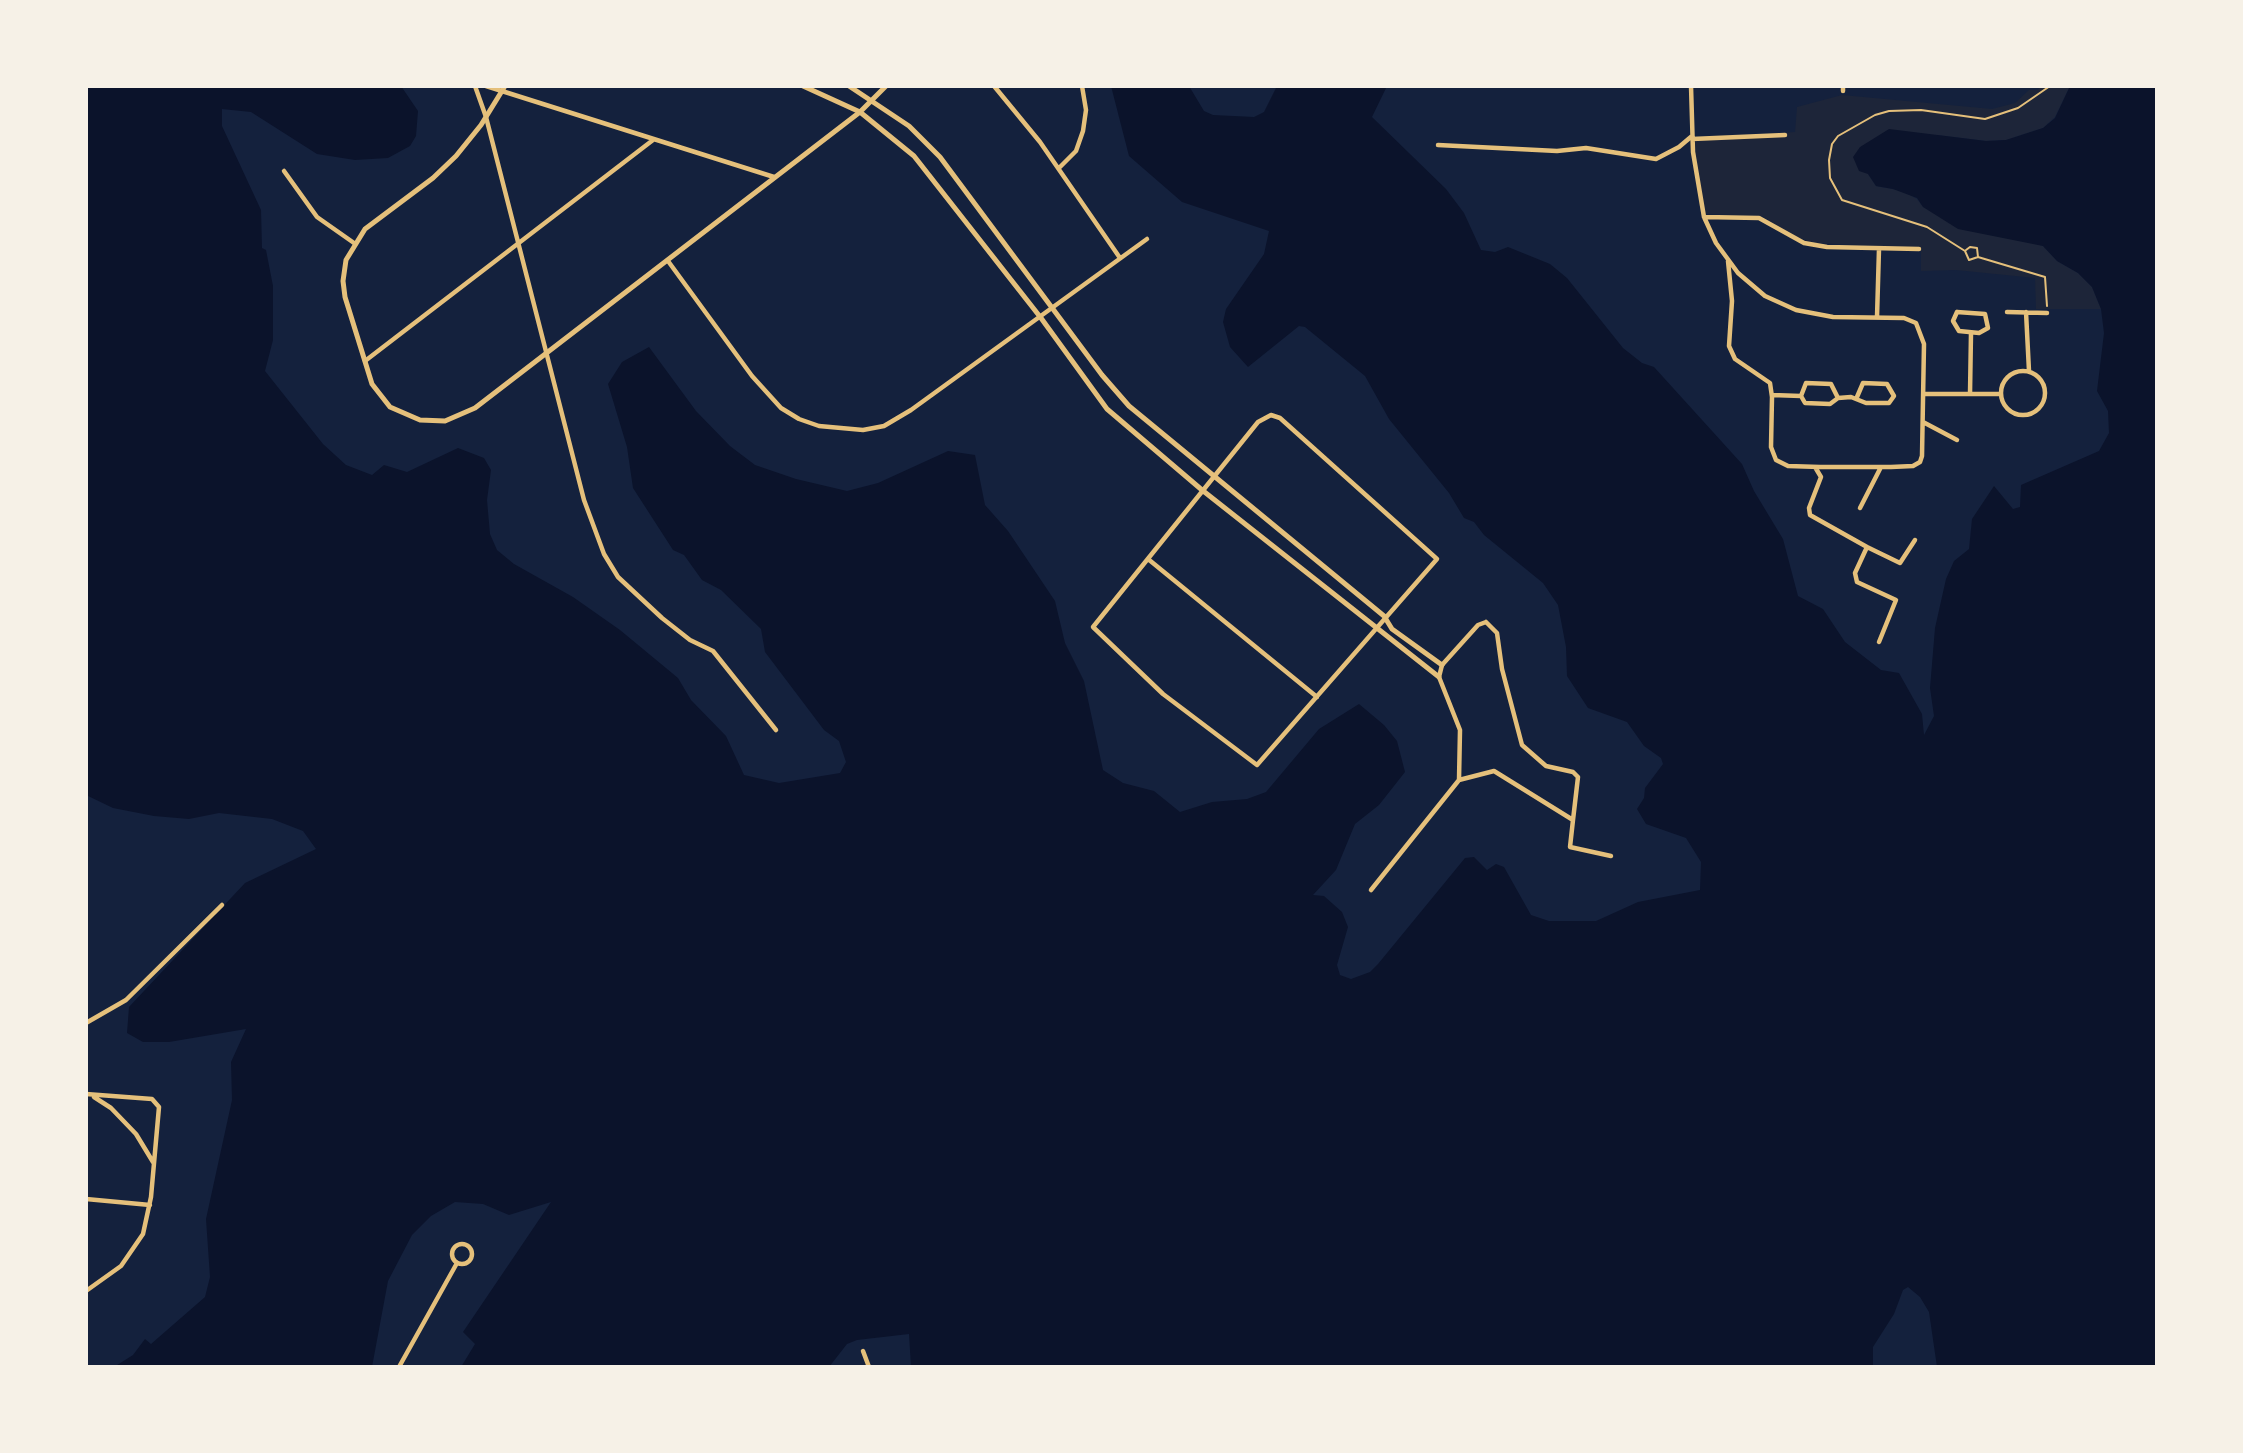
<!DOCTYPE html>
<style>
body{margin:0}
#map{position:relative;width:2243px;height:1453px;overflow:hidden;background:#14213d;font-family:Roboto,sans-serif}
canvas{display:block}
.frame{position:absolute;inset:0;border:88px solid #f6f1e7;pointer-events:none}
</style>
<div id="map">
<canvas width="2243" height="1453"></canvas>
<div class="frame"></div>
</div>
<script>
const context = document.querySelector('canvas').getContext('2d');
context.lineJoin = 'round';
function fillPath(path, color) { context.fillStyle = color; context.fill(path, 'evenodd'); }
const toPath = rows => new Path2D(rows.map(r => 'M' + r).join(''));
function trace(path, color, width, dash) { context.strokeStyle = color; context.lineWidth = width; context.lineCap = dash ? 'butt' : 'round'; context.setLineDash(dash || []); context.stroke(path); }
fillPath(toPath([
 [2040,86,2070,86,2055,117,2043,128,2006,140,1986,141,1937,135,1868,174,1876,186,1903,191,1917,199,1923,207,2043,246,2057,261,2078,273,2092,287,2101,309,2036,309,2035,278,1956,270,1921,271,1921,248,1815,243,1796,237,1762,216,1705,214,1692,139,1795,132,1797,107,1842,95,1992,109,2015,103,2029,90,2038,90]
]), '#1d2539');
fillPath(toPath([
 [86,86,401,86,418,111,416,136,410,146,388,158,355,160,317,154,251,112,222,109,222,126,261,210,262,248,266,250,273,286,273,340,265,371,323,444,346,465,372,475,384,465,407,472,458,448,484,458,491,470,487,500,490,534,497,550,514,564,573,597,620,630,678,678,691,700,726,736,744,775,779,783,840,773,846,762,839,741,824,730,765,652,761,629,721,590,702,580,684,555,673,550,633,488,627,447,608,384,622,362,649,347,696,411,730,446,755,465,796,479,847,491,878,483,948,451,975,455,985,505,1008,531,1055,601,1065,643,1084,681,1103,770,1123,783,1154,791,1180,812,1212,802,1247,799,1266,792,1319,729,1359,704,1384,725,1397,741,1405,772,1379,805,1355,824,1336,870,1313,895,1324,896,1342,912,1348,927,1337,965,1340,975,1351,979,1370,972,1378,964,1465,858,1474,857,1487,870,1496,864,1504,867,1531,915,1549,921,1596,921,1638,902,1700,890,1701,862,1686,838,1646,824,1637,809,1644,798,1645,788,1663,764,1661,758,1644,746,1627,722,1588,708,1567,676,1566,647,1558,605,1543,583,1484,535,1474,522,1464,518,1449,493,1389,419,1365,376,1305,327,1299,326,1248,367,1230,347,1223,322,1226,309,1264,254,1269,231,1182,202,1129,156,1111,86,1189,86,1204,111,1213,115,1254,117,1264,112,1277,86,1387,86,1372,117,1446,189,1464,213,1481,250,1495,252,1508,247,1550,264,1567,278,1623,348,1642,363,1654,367,1742,464,1754,491,1783,539,1798,596,1823,609,1845,642,1881,670,1899,673,1922,714,1924,735,1934,716,1930,688,1935,628,1946,579,1954,561,1969,549,1972,519,1994,486,2013,509,2020,507,2021,485,2099,451,2109,433,2108,411,2097,391,2104,333,2101,309,2092,287,2078,273,2057,261,2043,246,1958,229,1923,207,1917,198,1893,189,1876,186,1868,174,1859,171,1853,157,1860,147,1889,129,1986,141,2006,140,2043,128,2055,118,2070,86,2157,86,2157,1367,1937,1367,1929,1312,1920,1297,1908,1287,1903,1290,1894,1314,1873,1347,1873,1367,911,1367,909,1334,857,1340,847,1344,829,1367,461,1367,475,1344,463,1332,551,1202,509,1215,483,1204,455,1202,431,1216,412,1235,388,1281,372,1367,114,1367,133,1355,145,1339,151,1344,205,1297,210,1277,206,1219,232,1100,231,1062,246,1029,169,1042,143,1042,127,1033,129,1007,245,883,316,849,303,831,272,819,219,813,189,819,154,816,113,808,86,795]
]), '#0b132b');
trace(toPath([
 [1966,250,1970,247,1977,248,1978,257],
 [2047,306,2045,277,1978,257,1969,260,1965,251,1927,227,1842,200,1830,178,1829,160,1832,144,1838,136,1875,115,1889,111,1921,110,1985,119,2018,108,2050,86]
]), '#e5c07b', 2);
trace(toPath([
 [475,86,486,117,584,500,604,554,618,577,662,618,690,640,713,651,776,730],
 [486,86,774,177],
 [994,86,1040,142,1120,258],
 [1691,86,1693,152,1704,217,1716,243,1738,273,1765,296,1796,310,1833,317,1904,318,1916,323,1924,344,1922,456,1920,462,1913,466,1891,467,1820,467,1788,466,1776,460,1771,447,1772,397,1770,383,1735,359,1729,346,1732,301,1728,261],
 [1843,86,1843,91],
 [1692,139,1785,135],
 [1438,145,1557,151,1586,148,1656,159,1679,147,1692,136],
 [1059,168,1076,151,1083,131,1086,110,1082,86],
 [284,171,317,217,354,243],
 [1704,217,1759,218,1804,243,1827,247,1919,249],
 [668,261,752,376,781,408,799,419,819,426,863,430,884,426,911,410,1147,239],
 [1957,312,1985,314,1988,328,1979,333,1959,331,1953,321,1957,312],
 [2007,312,2047,313],
 [2026,312,2029,371],
 [1877,317,1879,249],
 [365,361,653,140],
 '2001 393a22 22 0 1 1 44 0a22 22 0 1 1-44 0Z',
 [1924,394,1999,394],
 [1970,394,1971,333],
 [1772,395,1801,396,1805,403,1830,404,1838,398,1851,397,1866,403,1889,403,1894,396,1887,384,1863,383,1857,397],
 [1801,396,1806,383,1831,384,1838,398],
 [1271,415,1280,418,1437,559,1257,765,1163,694,1093,627,1258,422,1271,415],
 [1923,422,1957,440],
 [1815,467,1821,477,1809,508,1810,515,1867,547],
 [1860,508,1881,467],
 [1148,559,1317,697],
 [1486,622,1497,633,1502,669,1522,745,1546,766,1573,772,1578,777,1573,820,1494,771,1459,780,1460,730,1439,677,1442,665,1478,625,1486,622],
 [1879,642,1896,600,1857,582,1855,573,1867,547,1900,563,1915,540],
 [1573,820,1570,847,1611,856],
 [1371,890,1459,780],
 [86,1023,126,1000,222,905],
 [86,1094,152,1099,159,1107,151,1197,143,1234,121,1266,86,1291],
 [94,1097,111,1108,136,1134,153,1162],
 [86,1199,150,1205],
 '452 1254a10 10 0 1 1 20 0a10 10 0 1 1-20 0Z',
 [863,1351,869,1367],
 [399,1367,457,1263]
]), '#e5c07b', 4.5);
trace(toPath([
 [505,86,481,125,456,156,433,178,365,229,346,260,343,281,345,297,372,384,390,407,420,420,445,421,475,408,860,112,886,86],
 [803,86,860,112,914,156,1041,318,1107,409,1202,490,1439,677],
 [849,86,909,126,940,157,1102,375,1129,406,1384,616,1392,629,1442,665]
]), '#e5c07b', 5);
</script>
